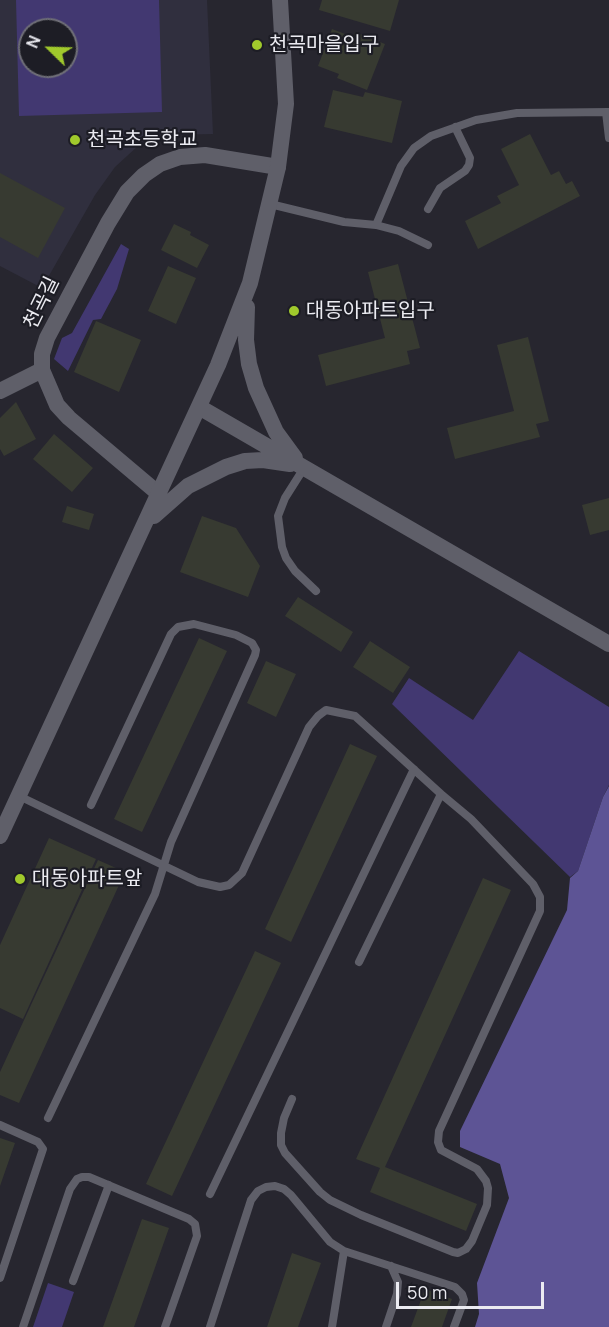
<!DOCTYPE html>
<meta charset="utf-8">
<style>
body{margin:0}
#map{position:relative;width:609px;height:1327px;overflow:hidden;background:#27262f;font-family:Manrope,sans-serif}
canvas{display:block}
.north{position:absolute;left:18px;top:18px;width:60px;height:60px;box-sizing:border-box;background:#1d1d25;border:2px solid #6f6f77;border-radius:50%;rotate:293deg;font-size:16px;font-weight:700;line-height:24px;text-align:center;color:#ebebf1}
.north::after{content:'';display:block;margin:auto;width:21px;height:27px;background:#a0c92c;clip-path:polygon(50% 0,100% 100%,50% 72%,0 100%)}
.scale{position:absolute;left:396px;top:1282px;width:148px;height:27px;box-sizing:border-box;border:3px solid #ebebf1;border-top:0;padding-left:8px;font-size:18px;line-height:21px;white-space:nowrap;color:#ebebf1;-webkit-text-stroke:4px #1d1d25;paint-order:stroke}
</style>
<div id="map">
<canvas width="609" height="1327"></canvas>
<div class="north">N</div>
<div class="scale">50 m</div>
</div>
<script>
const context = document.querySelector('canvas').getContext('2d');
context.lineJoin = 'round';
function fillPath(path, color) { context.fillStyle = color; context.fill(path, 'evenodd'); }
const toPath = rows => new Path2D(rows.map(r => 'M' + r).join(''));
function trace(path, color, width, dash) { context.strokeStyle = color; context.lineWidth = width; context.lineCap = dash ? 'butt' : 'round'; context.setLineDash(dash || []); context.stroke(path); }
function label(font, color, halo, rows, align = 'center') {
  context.font = font + ' Manrope,"Noto Sans KR",sans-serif'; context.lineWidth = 4.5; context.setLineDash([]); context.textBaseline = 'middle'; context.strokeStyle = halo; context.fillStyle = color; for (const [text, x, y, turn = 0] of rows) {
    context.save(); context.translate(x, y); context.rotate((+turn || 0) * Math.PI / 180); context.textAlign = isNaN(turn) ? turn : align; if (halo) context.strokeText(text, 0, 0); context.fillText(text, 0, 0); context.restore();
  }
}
fillPath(toPath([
 [0,0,207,0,213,134,163,135,139,145,115,167,95,195,42,288,0,266],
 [30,30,66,30,66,66,30,66]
]), '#302f3e');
fillPath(toPath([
 [16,0,159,0,162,112,19,116],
 [30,30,66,30,66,66,30,66],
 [121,244,129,249,117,289,101,319,93,320,68,371,54,359,62,338,72,333],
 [519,651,609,707,609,785,603,797,578,871,570,877,392,704,409,678,473,720],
 [48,1283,74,1292,62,1327,33,1327]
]), '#423871');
fillPath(toPath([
 [609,786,609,1327,475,1327,479,1314,477,1283,509,1198,500,1164,460,1147,460,1131,567,910,570,878,578,871,603,797]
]), '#5d5495');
fillPath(toPath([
 [322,0,399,0,390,31,319,10],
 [332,29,353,37,355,32,385,44,367,90,337,78,339,74,318,66],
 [333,90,363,97,365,92,402,101,392,143,324,127],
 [530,134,551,175,559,171,566,184,572,181,580,196,478,249,465,221,501,203,497,196,519,185,501,149],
 [0,173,65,208,38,258,0,237],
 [174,224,191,232,190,235,209,245,197,268,161,250],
 [398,264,420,348,407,351,410,364,326,386,318,355,385,338,368,272],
 [168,266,196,278,176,324,148,311],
 [96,321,141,340,119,392,74,372],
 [528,337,549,421,536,424,540,437,455,459,447,428,514,411,497,345],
 [16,402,36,439,4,456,0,449,0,418],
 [54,434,93,468,72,492,33,459],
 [609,498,609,530,590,535,582,505],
 [67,506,94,514,89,530,62,522],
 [202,516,236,528,260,566,248,597,180,572],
 [298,597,353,632,341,652,285,616],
 [199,638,227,651,142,832,114,819],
 [370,641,410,667,393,693,353,667],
 [266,661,296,674,276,717,247,703],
 [350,744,377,756,291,942,265,929],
 [49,838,96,859,23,1019,0,1008,0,945],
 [98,860,125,872,19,1103,0,1095,0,1072],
 [483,878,511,890,385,1167,477,1204,466,1231,370,1192,380,1168,356,1159],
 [255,951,281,963,172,1196,146,1184],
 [0,1138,15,1143,0,1186],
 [142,1219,169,1228,134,1327,103,1327],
 [292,1253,321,1263,298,1327,267,1327],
 [425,1289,452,1299,442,1327,411,1327]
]), '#373a31');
trace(toPath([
 [606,112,609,138],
 [270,204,344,222,376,225,401,166,414,148,431,136,476,120,517,113,609,112],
 [428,209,440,188,465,171,469,165,470,158,455,127],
 [376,225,399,231,428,245],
 [304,468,285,498,278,516,282,547,286,558,295,571,316,591],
 [19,796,198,882,220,887,229,885,242,873,309,727,318,716,326,710,355,716,441,794],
 [292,1099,284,1118,281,1133,281,1145,285,1153,320,1192,330,1200,361,1215,453,1252,458,1253,466,1249,472,1241,487,1205,488,1188,486,1181,477,1169,441,1150,438,1142,439,1131,540,911,540,897,533,884,471,819,441,794,359,962],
 [48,1118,155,894,171,842,255,655,256,650,252,643,236,635,194,624,178,627,171,634,91,805],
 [0,1125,38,1142,43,1149,0,1278],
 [210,1194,414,769],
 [73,1281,109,1185],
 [23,1327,70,1189,77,1179,82,1177,89,1177,189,1219,195,1224,197,1236,165,1327],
 [210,1327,251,1200,258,1191,266,1187,275,1186,284,1189,291,1195,330,1242,344,1251,455,1287,462,1294,464,1300,454,1327],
 [332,1327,344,1251],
 [386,1327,397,1294,398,1282,391,1266]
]), '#5f5f69', 8);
trace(toPath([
 [0,391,42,370],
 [159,494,69,418,57,405,42,370,42,354,47,338,108,223,127,192,144,175,160,164,180,157,205,155,278,167]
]), '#5f5f69', 16);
trace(toPath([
 [247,307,246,340,249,364,256,388,276,432,295,458],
 [199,407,609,644],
 [154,516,188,486,226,467,245,461,263,460,290,464],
 [0,836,218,365,250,283,278,167,286,104,280,0]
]), '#5f5f69', 16);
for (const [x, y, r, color] of [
 [257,45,6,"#a0c92c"],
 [75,140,6,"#a0c92c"],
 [294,311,6,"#a0c92c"],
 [20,879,6,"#a0c92c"]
]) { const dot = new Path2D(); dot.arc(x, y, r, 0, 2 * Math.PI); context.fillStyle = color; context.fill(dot); trace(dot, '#1d1d25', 2); }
label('20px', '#ebebf1', '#1d1d25', [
 ["천곡마을입구",269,45],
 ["천곡초등학교",87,140],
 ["대동아파트입구",306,311],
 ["대동아파트앞",32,879]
], 'left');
label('20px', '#ebebf1', '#1d1d25', [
 ["천곡길",42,303,-64]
]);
</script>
